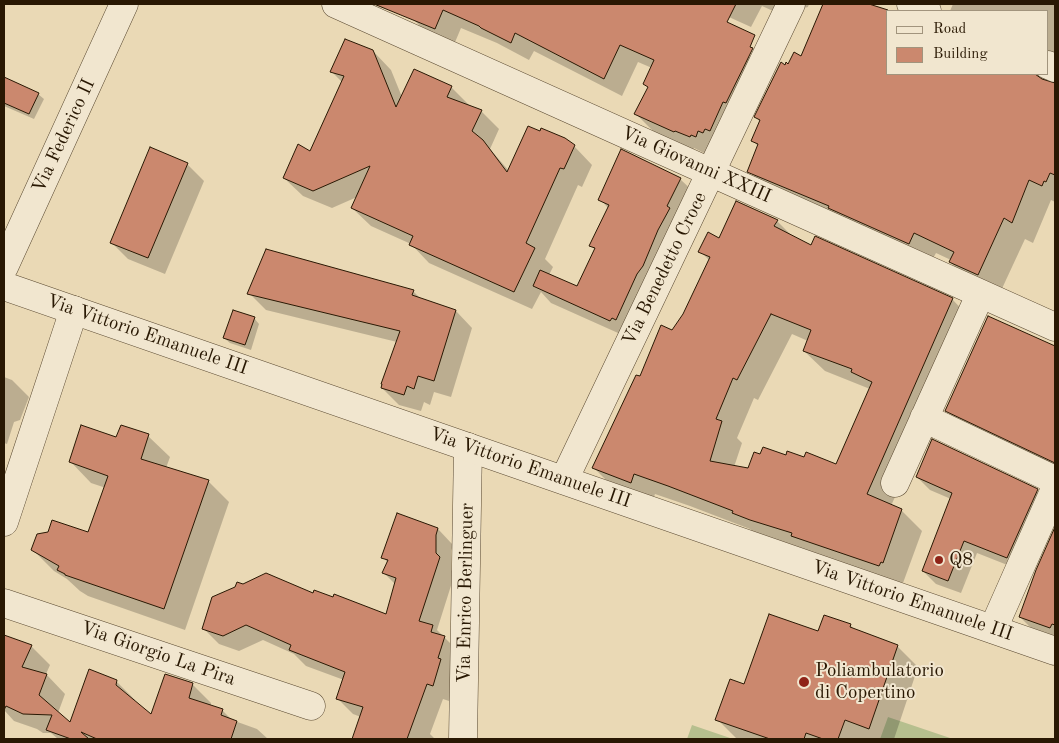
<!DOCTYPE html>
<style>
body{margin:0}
#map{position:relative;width:1059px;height:743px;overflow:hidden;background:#ead9b5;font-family:"Old Standard TT",serif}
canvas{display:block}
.frame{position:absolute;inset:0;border:5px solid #291803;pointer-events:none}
.legend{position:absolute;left:886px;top:10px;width:162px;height:65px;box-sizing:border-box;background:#f1e6cf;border:1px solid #a1947d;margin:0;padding:6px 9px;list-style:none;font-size:15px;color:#291803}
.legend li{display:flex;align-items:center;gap:10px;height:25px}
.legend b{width:25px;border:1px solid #a1947d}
</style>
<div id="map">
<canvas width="1059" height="743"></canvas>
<div class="frame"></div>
<ul class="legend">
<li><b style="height:6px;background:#f1e6cf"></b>Road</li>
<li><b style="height:14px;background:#cb886e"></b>Building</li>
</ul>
</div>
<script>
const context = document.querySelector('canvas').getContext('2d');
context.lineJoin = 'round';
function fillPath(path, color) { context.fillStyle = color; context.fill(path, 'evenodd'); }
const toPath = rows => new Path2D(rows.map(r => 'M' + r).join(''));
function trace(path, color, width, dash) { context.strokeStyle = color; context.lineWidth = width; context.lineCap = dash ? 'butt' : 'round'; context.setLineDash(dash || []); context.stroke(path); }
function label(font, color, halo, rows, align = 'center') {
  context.font = font + ' "Old Standard TT",serif'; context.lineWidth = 4; context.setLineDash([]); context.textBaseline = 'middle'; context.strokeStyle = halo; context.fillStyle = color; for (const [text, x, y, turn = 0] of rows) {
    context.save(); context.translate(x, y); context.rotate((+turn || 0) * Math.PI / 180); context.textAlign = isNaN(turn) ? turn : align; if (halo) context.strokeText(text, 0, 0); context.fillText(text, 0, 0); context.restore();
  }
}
fillPath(toPath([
 [888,717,953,739,880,739],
 [692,725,733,739,687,739]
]), '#b6bf8e');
fillPath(toPath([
 [422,4,645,4,657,16,749,56,767,74,708,155,694,148,693,150,654,132,636,114,649,88,645,84,652,68,638,62,622,96,534,51,529,60,497,43,461,28,453,47,433,39,415,21],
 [700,4,809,4,808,7,800,9,793,20,762,6,751,27],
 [825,4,837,4,854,11,857,4,865,4,888,11,888,74,1048,74,1048,11,950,11,953,4,1055,4,1054,84,1055,84,1055,202,1051,200,1033,243,1025,239,999,295,971,283,950,262,951,260,936,253,930,264,770,192,749,171,758,146,753,141,760,122,756,117,786,66,802,58],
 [373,51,391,70,402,97,451,87,469,105,481,111,499,129,490,149,509,171,574,146,592,165,582,187,578,185,545,259,553,267,549,275,578,288,595,250,591,245,608,208,600,199,680,179,697,195,627,337,551,303,541,292,532,309,429,263,411,244,371,226,352,208,357,197,332,208,303,196,284,178,311,153,343,83,332,72],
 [4,79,38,94,44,99,34,119,4,106],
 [187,164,204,181,165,274,128,259,112,243],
 [777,221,794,238,812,247,952,299,972,320,891,506,901,510,922,531,903,583,902,582,899,586,754,533,750,529,690,506,655,494,652,502,614,488,594,468,641,378,684,315,710,261,700,251,719,240],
 [792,334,808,341,804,351,825,371,870,389,836,466,786,457,749,470,734,467,742,443,737,438,754,398,758,400],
 [413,291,422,300,456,311,472,328,451,397,434,392,430,405,424,402,421,411,399,405,382,388,397,342,266,310,249,293],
 [988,317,1055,347,1055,473,967,431,946,410],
 [254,318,259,324,251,350,230,343,224,338],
 [4,377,12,380,29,397,20,420,14,422,7,444,4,443],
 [148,436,170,457,166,468,208,481,229,502,185,630,88,596,80,591,67,579,54,571,33,550,89,534,106,488,91,483,70,461,117,439],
 [917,477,1035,489,1048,502,1020,570,977,553,961,593,936,584,923,571,951,499,930,490],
 [438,529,453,545,451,551,451,570,455,573,437,630,460,653,456,675,449,701,443,699,430,734,435,739,354,739,361,717,353,714,337,698,344,680,306,666,294,654,263,640,239,651,219,644,203,628,243,585,314,594,387,616,395,584,384,573,388,563,383,557],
 [1055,529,1055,643,1041,638,1020,617],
 [850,625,856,631,897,646,918,667,894,739,737,739,717,719,818,633],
 [4,637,31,646,50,665,46,674,65,694,58,713,71,725,116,681,135,700,135,702,151,716,192,684,211,703,211,706,222,710,232,720,257,729,268,739,58,739,51,733,43,733,37,729,14,721,4,710]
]), '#0003');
const building = toPath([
 [374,4,736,4,727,22,755,35,750,47,753,48,726,103,723,102,710,131,705,129,703,133,698,131,696,137,691,135,690,137,675,131,674,132,634,114,648,87,643,84,654,60,620,45,604,79,515,33,511,43,481,28,479,26,443,10,435,29,374,4],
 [823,4,869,4,888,10,888,74,1035,74,1042,79,1055,83,1055,175,1050,173,1046,182,1044,181,1042,186,1029,180,1012,223,1004,218,978,275,949,262,954,252,914,233,909,244,828,208,829,206,747,172,758,144,751,141,760,120,754,117,781,62,785,65,786,62,788,64,794,52,801,56,823,4],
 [345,39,373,50,396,107,414,69,452,86,447,97,482,110,472,131,483,140,507,172,528,126,540,131,541,128,565,138,575,145,564,169,560,168,526,243,535,248,514,292,409,245,413,236,351,208,370,166,313,191,283,178,298,144,310,151,344,76,330,72,345,39],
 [4,77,39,93,29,114,4,103,4,77],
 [150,147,188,163,148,258,110,243,150,147],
 [621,149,681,178,667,206,670,208,658,230,643,266,637,274,616,320,612,318,610,321,533,286,540,270,577,286,595,248,589,246,609,205,598,200,621,149],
 [736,201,778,220,774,226,811,245,815,236,953,298,867,494,902,509,883,563,881,562,879,566,791,536,792,533,750,520,732,513,733,511,668,486,634,474,631,483,592,468,636,375,640,376,661,325,672,330,683,314,710,257,698,252,708,232,719,238,736,201],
 [771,314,811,330,803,351,852,369,851,372,872,382,836,464,806,452,804,457,787,451,786,455,763,447,760,454,754,452,748,468,710,461,722,421,716,419,733,378,737,380,771,314],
 [266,249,414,290,412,295,456,310,434,381,418,376,414,389,407,386,404,395,381,388,382,384,381,384,400,331,247,294,266,249],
 [233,310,255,317,245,345,223,338,233,310],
 [988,316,1055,346,1055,463,945,411,988,316],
 [81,425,116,437,121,425,149,434,141,459,209,480,164,609,65,575,65,574,57,570,59,566,31,550,37,534,48,532,52,520,88,532,108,476,69,462,81,425],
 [932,439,1038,489,1007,558,964,541,948,581,922,571,952,493,916,477,932,439],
 [397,513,438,528,436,535,436,553,440,557,419,621,433,625,431,632,445,636,438,658,441,659,433,686,427,684,407,739,352,739,363,707,336,699,345,672,289,650,291,645,246,625,223,636,202,629,212,597,235,587,237,582,243,584,266,573,313,593,314,590,333,597,334,594,386,614,396,578,382,573,388,560,381,558,397,513],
 [1055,527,1055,625,1052,624,1050,628,1019,617,1036,570,1055,527],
 [769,614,818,631,824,615,851,624,850,627,898,645,869,729,845,720,838,739,823,739,806,733,804,739,770,739,715,720,730,679,744,684,769,614],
 [4,635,32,645,22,667,47,674,39,695,70,722,89,669,117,680,116,685,151,714,165,674,193,683,189,698,223,709,221,715,237,721,231,739,97,739,81,732,89,739,71,739,46,730,52,715,23,714,6,706,4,710,4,635]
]);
fillPath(building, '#cb886e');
trace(building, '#291803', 1);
const minor = toPath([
 [336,4,1055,327],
 [911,4,927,11],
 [1048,65,1055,68],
 [4,267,124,4],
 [924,418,1055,480],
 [564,480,791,4],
 [895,483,980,295],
 [4,522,74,310],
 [4,603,311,706],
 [993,629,1055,489],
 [463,739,468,447]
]);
const tertiary = toPath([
 [4,286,1055,651]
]);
trace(minor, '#594830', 29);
trace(tertiary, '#594830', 29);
trace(minor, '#f1e6cf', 28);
trace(tertiary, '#f1e6cf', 28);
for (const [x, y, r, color] of [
 [939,560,5,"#8f2418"],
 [804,682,6,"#8f2418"]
]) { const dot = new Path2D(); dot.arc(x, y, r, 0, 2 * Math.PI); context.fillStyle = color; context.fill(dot); trace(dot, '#f1e6cf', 2); }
label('19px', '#291803', '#f1e6cf', [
 ["Via Federico II",64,136,-65],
 ["Via Giovanni XXIII",696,165,24],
 ["Via Benedetto Croce",665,269,-64],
 ["Via Vittorio Emanuele III",147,335,19],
 ["Via Vittorio Emanuele III",530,468,19],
 ["Via Enrico Berlinguer",466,593,-89],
 ["Via Vittorio Emanuele III",912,601,19],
 ["Via Giorgio La Pira",158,654,19]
]);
label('19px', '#291803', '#f1e6cf', [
 ["Q8",949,560],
 ["Poliambulatorio",815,671],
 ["di Copertino",815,693]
], 'left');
</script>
